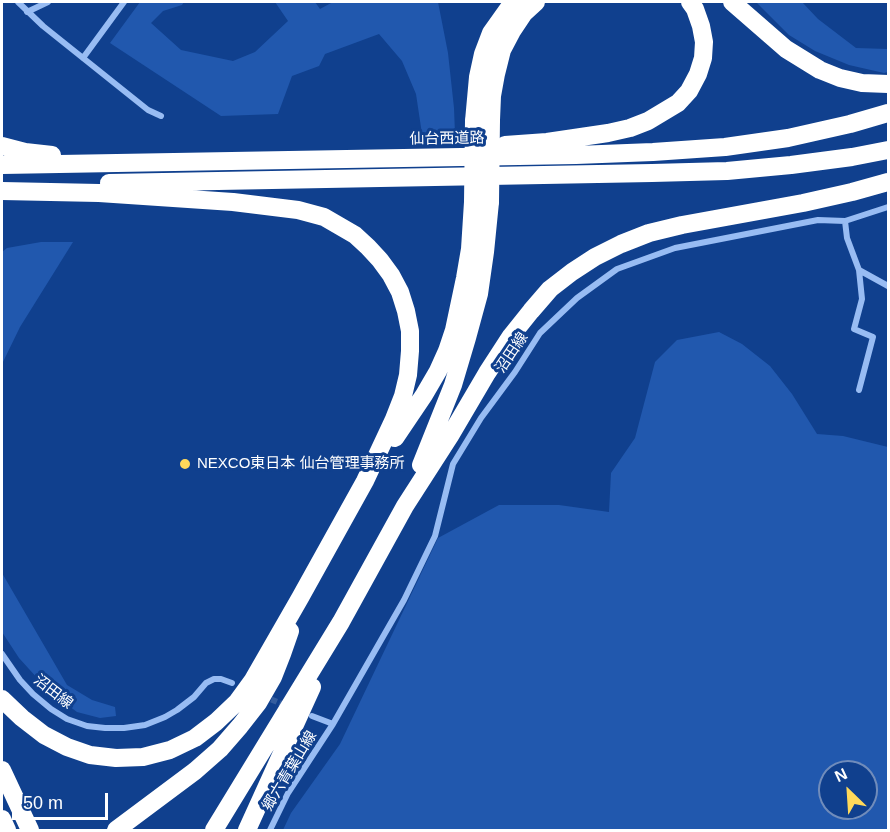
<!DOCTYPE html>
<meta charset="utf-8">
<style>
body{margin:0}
#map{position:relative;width:890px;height:832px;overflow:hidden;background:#10408e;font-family:Arial,sans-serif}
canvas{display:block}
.frame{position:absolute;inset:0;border:3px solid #fff;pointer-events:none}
.north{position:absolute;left:818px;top:760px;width:60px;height:60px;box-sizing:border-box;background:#10408e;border:2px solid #708cbb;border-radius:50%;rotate:335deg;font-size:16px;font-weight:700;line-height:24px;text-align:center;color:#fff}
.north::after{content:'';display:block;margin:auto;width:21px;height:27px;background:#ffd95a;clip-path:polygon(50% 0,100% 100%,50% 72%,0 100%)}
.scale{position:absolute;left:12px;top:793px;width:96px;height:27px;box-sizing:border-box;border:3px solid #fff;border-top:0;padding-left:8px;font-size:18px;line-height:21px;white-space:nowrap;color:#fff;-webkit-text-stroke:4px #10408e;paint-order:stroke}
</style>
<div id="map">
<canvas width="890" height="832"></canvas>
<div class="frame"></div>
<div class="north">N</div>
<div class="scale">50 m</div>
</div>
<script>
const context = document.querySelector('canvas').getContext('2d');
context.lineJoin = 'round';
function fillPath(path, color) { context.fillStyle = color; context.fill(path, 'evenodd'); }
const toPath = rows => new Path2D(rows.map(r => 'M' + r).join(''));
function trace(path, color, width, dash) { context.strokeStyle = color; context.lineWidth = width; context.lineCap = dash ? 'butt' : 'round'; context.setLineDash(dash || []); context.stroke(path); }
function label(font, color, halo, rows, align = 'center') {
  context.font = font + ' Arial,"Noto Sans JP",sans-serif'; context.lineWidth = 6; context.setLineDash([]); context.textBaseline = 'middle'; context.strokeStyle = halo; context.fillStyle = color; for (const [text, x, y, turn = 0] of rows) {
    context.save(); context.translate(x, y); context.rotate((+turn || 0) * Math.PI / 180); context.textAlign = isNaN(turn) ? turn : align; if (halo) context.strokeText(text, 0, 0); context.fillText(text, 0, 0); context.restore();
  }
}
fillPath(toPath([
 [140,2,184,2,182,5,163,11,151,23,181,50,233,61,255,52,288,21,275,2,315,2,320,9,333,2,438,2,448,53,454,108,455,134,422,134,416,94,402,61,379,34,325,54,319,66,292,76,278,114,221,116,110,43],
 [756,2,802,2,818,19,856,48,888,49,888,72,884,73,849,65,815,51,789,35],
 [41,242,73,242,20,327,2,364,2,252,7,248],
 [719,332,742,344,770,366,792,394,817,434,843,436,888,447,888,830,390,830,388,829,376,830,283,830,291,813,340,744,438,538,499,505,559,505,609,512,611,473,635,438,655,362,677,340],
 [830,772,866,772,866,808,830,808],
 [2,573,67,685,92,700,115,707,116,716,100,718,77,712,49,691,19,658,2,632]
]), '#2158ae');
trace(toPath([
 [263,696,287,706]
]), '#345d9f', 6, [6, 3]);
trace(toPath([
 [18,2,43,26,148,110,161,116],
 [27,12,48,2],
 [83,58,124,2],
 [845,221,847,238,859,270,888,286],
 [859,390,873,337,854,329,862,299,859,270],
 [2,654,20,680,33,694,51,709,67,719,87,726,105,728,124,728,145,725,165,717,177,710,194,697,206,683,214,679,221,679,232,683],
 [312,716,333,724],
 [270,830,288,793,333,724,404,600,435,536,453,464,481,418,515,372,540,333,577,298,617,269,675,248,818,220,845,221,888,207]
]), '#98bcf3', 6);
trace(toPath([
 [732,2,786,49,820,70,840,78,862,83,888,84],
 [491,120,492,96,496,74,502,50,512,31,524,13,536,2],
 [474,121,478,77,483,54,491,33,513,2],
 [505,145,547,142,608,133,630,128,648,121,678,103,689,91,698,74,703,58,704,42,701,26,695,9,690,2],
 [2,146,25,152,52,155],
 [2,165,576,155,653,152,725,147,788,138,850,124,888,113],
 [109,183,652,173,727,171,791,165,852,157,888,150],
 [2,191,99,193,233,202,298,210,324,217,355,235,368,247,380,260,391,275,400,292,406,311,410,331,410,351,408,375,403,396,394,419,365,481,300,598,253,680,237,702,216,722,195,738,170,750,143,757,116,758,90,755,67,747,44,735,22,718,2,699],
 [395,438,424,395,438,371,447,351,454,330,465,278,470,249,473,202],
 [421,465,453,385,467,338,479,294,485,252,490,202],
 [2,770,30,830],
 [2,819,7,830],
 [116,830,195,771,220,749,240,726,258,703,273,677,282,654,290,631],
 [214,830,341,622,405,506,450,436,487,373,511,336,531,311,550,289,572,272,595,257,621,244,649,233,682,225,803,203,852,192,888,182],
 [247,830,312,687]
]), '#fff', 18);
trace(toPath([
 [473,202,474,121],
 [490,202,491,120]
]), '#fff', 18);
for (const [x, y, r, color] of [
 [185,464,6,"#ffd95a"]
]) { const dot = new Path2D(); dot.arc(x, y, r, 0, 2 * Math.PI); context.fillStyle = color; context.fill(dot); trace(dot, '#10408e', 2); }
label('15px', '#fff', '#10408e', [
 ["仙台西道路",447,139,-1],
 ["沼田線",512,353,-56],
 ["沼田線",53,692,38],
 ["郷六青葉山線",290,771,-59]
]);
label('15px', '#fff', '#10408e', [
 ["NEXCO東日本 仙台管理事務所",197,464]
], 'left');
</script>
